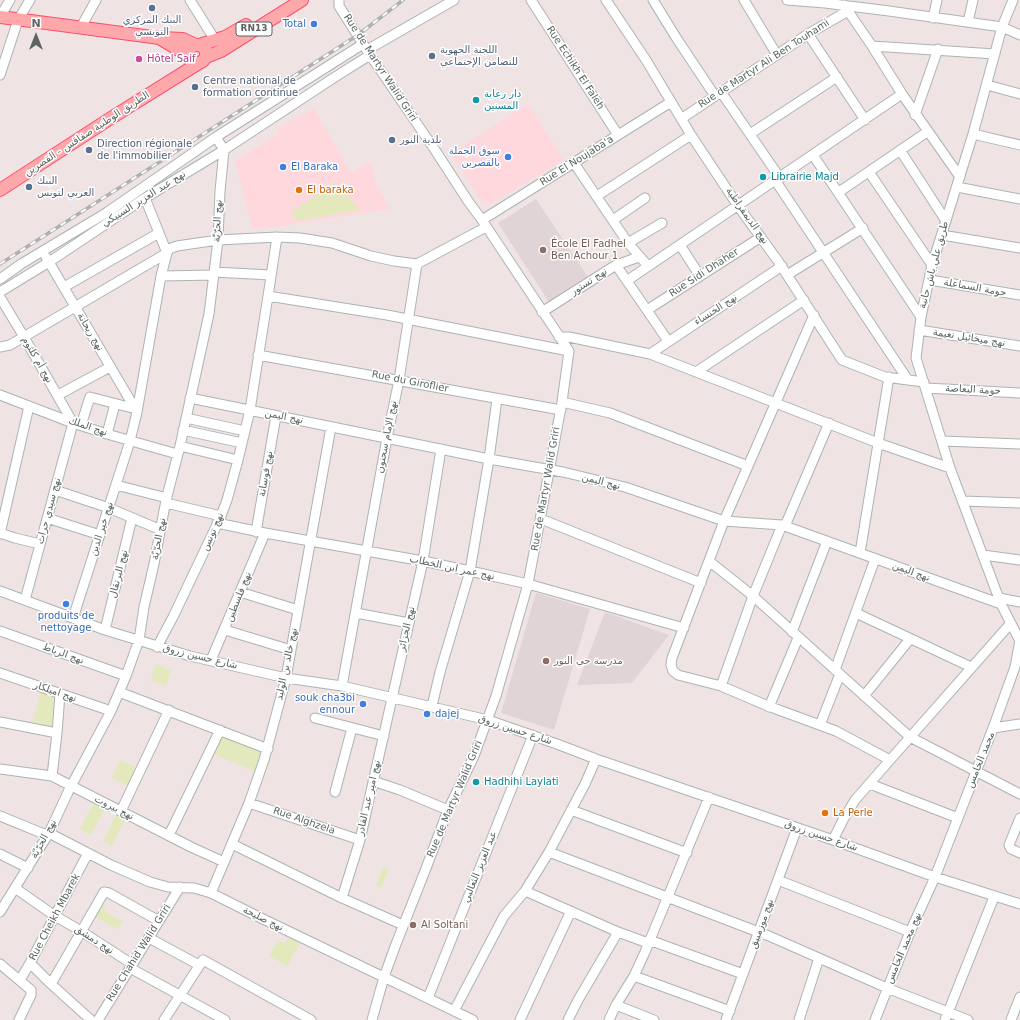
<!DOCTYPE html>
<meta charset="utf-8">
<style>
body{margin:0}
#map{position:relative;width:1020px;height:1020px;overflow:hidden;background:#efe3e4;font-family:"DejaVu Sans",sans-serif}
canvas{display:block}
.north{position:absolute;left:16px;top:16px;width:40px;height:40px;-webkit-text-stroke:3px #fff;paint-order:stroke;rotate:0deg;font-size:11px;font-weight:700;line-height:16px;text-align:center;color:#5b6562}
.north::after{content:'';display:block;margin:auto;width:14px;height:18px;background:#5b6562;clip-path:polygon(50% 0,100% 100%,50% 72%,0 100%)}
</style>
<div id="map">
<canvas width="1020" height="1020"></canvas>
<div class="north">N</div>
</div>
<script>
const context = document.querySelector('canvas').getContext('2d');
context.lineJoin = 'round';
function fillPath(path, color) { context.fillStyle = color; context.fill(path, 'evenodd'); }
const toPath = rows => new Path2D(rows.map(r => 'M' + r).join(''));
function trace(path, color, width, dash) { context.strokeStyle = color; context.lineWidth = width; context.lineCap = dash ? 'butt' : 'round'; context.setLineDash(dash || []); context.stroke(path); }
function label(font, color, halo, rows, align = 'center') {
  context.font = font + ' "DejaVu Sans",Cairo,sans-serif'; context.lineWidth = 3; context.setLineDash([]); context.textBaseline = 'middle'; context.strokeStyle = halo; context.fillStyle = color; for (const [text, x, y, turn = 0] of rows) {
    context.save(); context.translate(x, y); context.rotate((+turn || 0) * Math.PI / 180); context.textAlign = isNaN(turn) ? turn : align; if (halo) context.strokeText(text, 0, 0); context.fillText(text, 0, 0); context.restore();
  }
}
fillPath(toPath([
 [528,104,564,160,489,205,487,202,484,204,451,154],
 [314,108,351,173,371,161,375,182,390,209,253,230,235,161,279,133,277,130,296,118]
]), '#ffd8dd');
fillPath(toPath([
 [536,199,588,277,549,302,498,223],
 [536,593,590,609,554,730,501,713],
 [605,612,669,635,632,683,577,685]
]), '#e1d4d6');
fillPath(toPath([
 [334,182,360,210,296,221,292,212],
 [155,664,171,670,166,686,151,681],
 [41,690,57,695,55,729,32,725],
 [221,733,264,751,256,772,213,754],
 [120,760,138,768,129,786,112,778],
 [95,801,106,807,91,835,80,829],
 [117,813,126,817,112,846,103,841],
 [383,867,389,869,381,888,376,886],
 [99,901,106,905,103,910,123,921,118,929,91,915],
 [289,937,300,943,287,966,269,956,278,940,285,943]
]), '#e4e9bd');
const minor = toPath([
 [190,0,215,40],
 [339,0,339,6,370,55,435,150,468,201,482,220,569,351,562,402,528,584,496,696,474,756,448,810,425,871,396,944,384,977,372,1020],
 [531,0,618,135],
 [606,0,646,60,691,135,738,206,778,261,842,360,885,377,924,382],
 [653,0,677,39,715,96],
 [744,0,777,55],
 [787,0,825,3,889,11,1002,27,1020,35],
 [1013,0,1002,27,973,134,932,265,921,317,916,358,950,468,1001,604,1020,641],
 [844,5,872,46,902,94,960,177],
 [0,17,10,0],
 [933,18,937,0],
 [968,22,973,0],
 [81,27,96,0],
 [808,34,865,120],
 [872,46,995,54],
 [367,50,454,0],
 [0,75,18,20,30,0],
 [987,85,1020,94],
 [721,92,780,178],
 [915,115,938,49],
 [681,119,808,34,848,11],
 [750,134,837,77],
 [973,134,1020,145],
 [900,150,946,221],
 [813,155,921,317],
 [574,163,628,243,648,266],
 [869,172,932,265],
 [775,180,908,380],
 [957,187,1020,199],
 [839,192,927,132],
 [597,196,691,135],
 [482,220,671,102],
 [613,220,645,198],
 [942,235,1020,248],
 [628,243,662,223],
 [680,245,700,276],
 [46,257,137,412],
 [616,265,668,341],
 [214,272,271,275],
 [787,275,863,228],
 [161,276,214,275],
 [0,279,21,264,106,213,216,137,363,44],
 [628,280,902,94],
 [930,280,1020,295],
 [64,287,159,233],
 [0,292,49,262,145,198,224,150,335,77,370,55],
 [268,296,277,237],
 [0,297,24,337,73,423],
 [647,310,761,237],
 [542,312,616,265,639,257],
 [814,315,724,521,672,658,671,665,673,671,678,675,721,686,768,706,836,731,890,760],
 [919,330,1020,346],
 [559,337,569,337,650,354,878,443,950,468],
 [0,347,10,345,167,253,169,249,177,246,218,240,277,237,300,238,332,243,371,256,394,261,417,264],
 [650,354,782,266],
 [258,355,561,410],
 [696,372,804,300],
 [926,388,1020,393],
 [0,395,73,423,107,434,177,454],
 [58,395,110,367],
 [190,398,489,459,563,472,625,487,724,521,782,525,1001,604],
 [562,402,610,413,748,466],
 [186,418,245,431],
 [81,425,90,397,136,409],
 [183,430,242,443],
 [107,434,115,404],
 [942,441,1020,444],
 [180,446,238,460],
 [116,485,167,498],
 [55,490,109,508,161,530],
 [963,501,1020,503],
 [166,503,221,516],
 [47,518,100,535],
 [541,519,701,583],
 [217,523,265,533,423,561,470,571,528,584,684,628],
 [785,526,829,423],
 [256,532,276,416],
 [0,533,15,538,40,544],
 [0,534,29,406],
 [860,553,889,377],
 [983,555,1020,560],
 [709,561,753,596,910,737,1020,794],
 [0,591,105,630,190,656,286,678,342,686,488,720,557,744,596,759,833,840,935,877,1020,904],
 [240,592,298,610],
 [999,598,1020,602],
 [25,600,73,423],
 [356,613,409,623],
 [856,613,971,667],
 [73,618,130,441,137,412,161,276,167,253,145,198],
 [105,630,132,518],
 [225,630,291,650],
 [0,631,126,676],
 [792,632,827,541],
 [157,647,173,617,221,516,227,500,238,460,250,410,268,296,387,315,569,351],
 [211,660,265,533],
 [835,670,875,559],
 [0,673,111,711],
 [342,686,387,438,399,380,417,264,486,227],
 [721,686,753,596,782,525],
 [119,692,268,749],
 [864,696,910,639],
 [432,706,440,672,470,571,489,459,497,399],
 [769,707,798,638],
 [315,718,384,736],
 [0,722,57,733,52,776],
 [820,725,840,674],
 [993,728,1020,724],
 [57,733,60,694],
 [596,759,585,784,549,852,525,891,618,932,648,943],
 [0,769,52,776,191,847,224,862],
 [373,781,400,790,448,810],
 [870,784,958,818],
 [335,792,352,728],
 [249,803,360,840],
 [571,810,687,853],
 [121,811,169,710],
 [0,816,44,834,49,833,111,865,150,882,168,887,194,888,211,893,263,919,473,1020],
 [1020,818,1009,845,1011,849,1020,853],
 [169,835,220,730],
 [833,840,843,820,855,800,890,760,1011,623],
 [232,844,342,898,403,925],
 [549,852,769,936,887,988,968,1020],
 [0,854,28,868],
 [778,880,910,932],
 [15,888,55,916,81,931,132,964],
 [211,893,249,803,264,760,286,678,331,427],
 [342,898,360,840,423,561,441,449],
 [0,912,49,833,69,790,111,711,126,676,139,640,144,607,154,564,166,500,180,446,209,314,218,240,220,191,224,150,216,137],
 [149,938,199,965],
 [649,940,743,974],
 [30,963,51,984,91,1020],
 [0,964,31,990,31,995,19,1020],
 [130,968,225,1020],
 [634,976,730,1011],
 [20,980,30,963,88,853],
 [51,984,104,892,109,893,159,921],
 [428,998,533,735],
 [616,1005,654,1020],
 [454,1011,504,916,525,891],
 [98,1020,180,887],
 [164,1020,203,960,311,1020],
 [520,1020,571,911],
 [568,1020,578,1000,618,932],
 [609,1020,616,1005,634,976,645,952,709,797],
 [726,1020,797,828],
 [799,1020,819,958],
 [875,1020,910,932,935,877,993,728,1015,667,1020,640],
 [945,1020,994,897],
 [1011,1020,1020,997]
]);
const major = toPath([
 [0,17,160,38,183,39,196,45],
 [161,39,187,55],
 '188 54a9 9 0 1 1 18 0a9 9 0 1 1-18 0Z',
 [199,45,225,37,246,25],
 [206,57,221,51,302,0],
 [0,190,111,118,199,63]
]);
trace(minor, '#acb4b3', 11);
trace(major, '#fe4d6b', 14);
trace(minor, '#fff', 9);
trace(major, '#ffa8ac', 12);
const rail = toPath([
 [0,264,358,35,403,0]
]);
trace(rail, '#aeb1b0', 3.5);
trace(rail, '#fff', 2, [6]);
for (const [x, y, r, color] of [
 [152,8,4,"#5c6f8a"],
 [314,24,4,"#3f7fe0"],
 [432,56,4,"#5c6f8a"],
 [139,59,4,"#d1479c"],
 [195,87,4,"#5c6f8a"],
 [476,100,4,"#0f9aa8"],
 [392,140,4,"#5c6f8a"],
 [89,150,4,"#5c6f8a"],
 [508,157,4,"#3f7fe0"],
 [283,167,4,"#3f7fe0"],
 [763,177,4,"#0f9aa8"],
 [29,187,4,"#5c6f8a"],
 [299,190,4,"#e8710a"],
 [543,250,4,"#8d6e63"],
 [66,604,4,"#3f7fe0"],
 [546,661,4,"#8d6e63"],
 [363,704,4,"#3f7fe0"],
 [427,714,4,"#3f7fe0"],
 [476,782,4,"#0f9aa8"],
 [825,813,4,"#e8710a"],
 [413,925,4,"#8d6e63"]
]) { const dot = new Path2D(); dot.arc(x, y, r, 0, 2 * Math.PI); context.fillStyle = color; context.fill(dot); trace(dot, '#fff', 1.5); }
for (const [x, y, w] of [
 [254,29,36]
]) { const box = new Path2D(); box.roundRect(x - w / 2, y - 7, w, 14, 3); context.fillStyle = '#fff'; context.fill(box); trace(box, '#5b6562', 1); }
label('bold 9px', '#5b6562', null, [
 ["RN13",254,29]
]);
label('10px', '#4e5e75', '#fff', [
 ["البنك المركزي",152,20,"center"],
 ["التونسي",152,32,"center"],
 ["اللجنة الجهوية",440,50],
 ["للتضامن الإجتماعي",440,62],
 ["Centre national de",203,81],
 ["formation continue",203,93],
 ["بلدية النور",400,140],
 ["Direction régionale",97,144],
 ["de l'immobilier",97,156],
 ["البنك",37,181],
 ["العربي لتونس",37,193]
], 'left');
label('10px', '#366cbe', '#fff', [
 ["Total",306,24],
 ["سوق الجملة",500,151],
 ["بالقصرين",500,163],
 ["El Baraka",291,167,"left"],
 ["produits de",66,616,"center"],
 ["nettoyage",66,628,"center"],
 ["souk cha3bi",355,698],
 ["ennour",355,710],
 ["dajej",435,714,"left"]
], 'right');
label('10px', '#b23c85', '#fff', [
 ["Hôtel Saif",147,59]
], 'left');
label('10px', '#5b6562', '#fff', [
 ["Rue de Martyr Ali Ben Touhami",764,64,-33],
 ["Rue de Martyr Walid Griri",380,68,57],
 ["Rue Echikh El Faleh",575,68,57],
 ["الطريق الوطنية صفاقس - القصرين",87,134,-33],
 ["Rue El Noujaba'a",577,161,-32],
 ["نهج عبد العزيز السبيكي",144,199,-32],
 ["نهج الديمقراطية",747,216,55],
 ["نهج الحرّيّة",218,221,-87],
 ["طريق علي باش حانبة",934,265,-75],
 ["Rue Sidi Dhaher",704,273,-33],
 ["نهج تستور",589,282,-33],
 ["حومة السماعلة",975,288,10],
 ["نهج الخنساء",716,310,-33],
 ["نهج ريحانة",90,332,60],
 ["نهج ميخائيل نعيمة",969,338,9],
 ["نهج أم كلثوم",37,360,60],
 ["Rue du Giroflier",410,382,11],
 ["حومة البعاصة",973,390,3],
 ["نهج اليمن",284,417,11],
 ["نهج الملك",88,427,19],
 ["نهج الإمام سحنون",387,437,-79],
 ["نهج فوسانة",266,474,-80],
 ["نهج اليمن",601,482,14],
 ["Rue de Martyr Walid Griri",546,489,-80],
 ["نهج سيدي حراث",49,511,-75],
 ["نهج خير الدين",102,529,-72],
 ["نهج تونس",213,532,-66],
 ["نهج الحرّيّة",159,539,-79],
 ["نهج عمر ابن الخطاب",452,568,12],
 ["نهج اليمن",911,572,20],
 ["نهج البرتقال",119,574,-76],
 ["نهج فلسطين",239,597,-68],
 ["نهج الجزائر",407,629,-77],
 ["نهج الرباط",63,654,20],
 ["شارع حسين زروق",200,657,14],
 ["نهج خالد بن الوليد",287,664,-78],
 ["نهج اميلكار",55,692,19],
 ["شارع حسين زروق",515,730,18],
 ["محمد الخامس",981,760,-68],
 ["نهج امير عبد القادر",369,798,-77],
 ["Rue de Martyr Walid Griri",455,799,-67],
 ["نهج بيروت",114,808,27],
 ["Rue Alghzela",304,821,19],
 ["شارع حسين زروق",821,836,19],
 ["نهج الحرّيّة",44,839,-61],
 ["عبد العزيز الثعالبي",480,867,-68],
 ["Rue Cheikh Mbarek",55,917,-62],
 ["نهج صليحة",263,919,26],
 ["نهج موزمبيق",762,924,-70],
 ["نهج دمشق",94,940,33],
 ["نهج محمد الخامس",904,948,-67],
 ["Rue Chahid Walid Griri",139,953,-58]
]);
label('10px', '#0d838f', '#fff', [
 ["دار رعاية",484,94],
 ["المسنين",484,106],
 ["Librairie Majd",771,177],
 ["Hadhihi Laylati",484,782]
], 'left');
label('10px', '#c56008', '#fff', [
 ["El baraka",307,190],
 ["La Perle",833,813]
], 'left');
label('10px', '#785e54', '#fff', [
 ["École El Fadhel",551,244],
 ["Ben Achour 1",551,256],
 ["مدرسة حي النور",554,661],
 ["Al Soltani",421,925]
], 'left');
</script>
